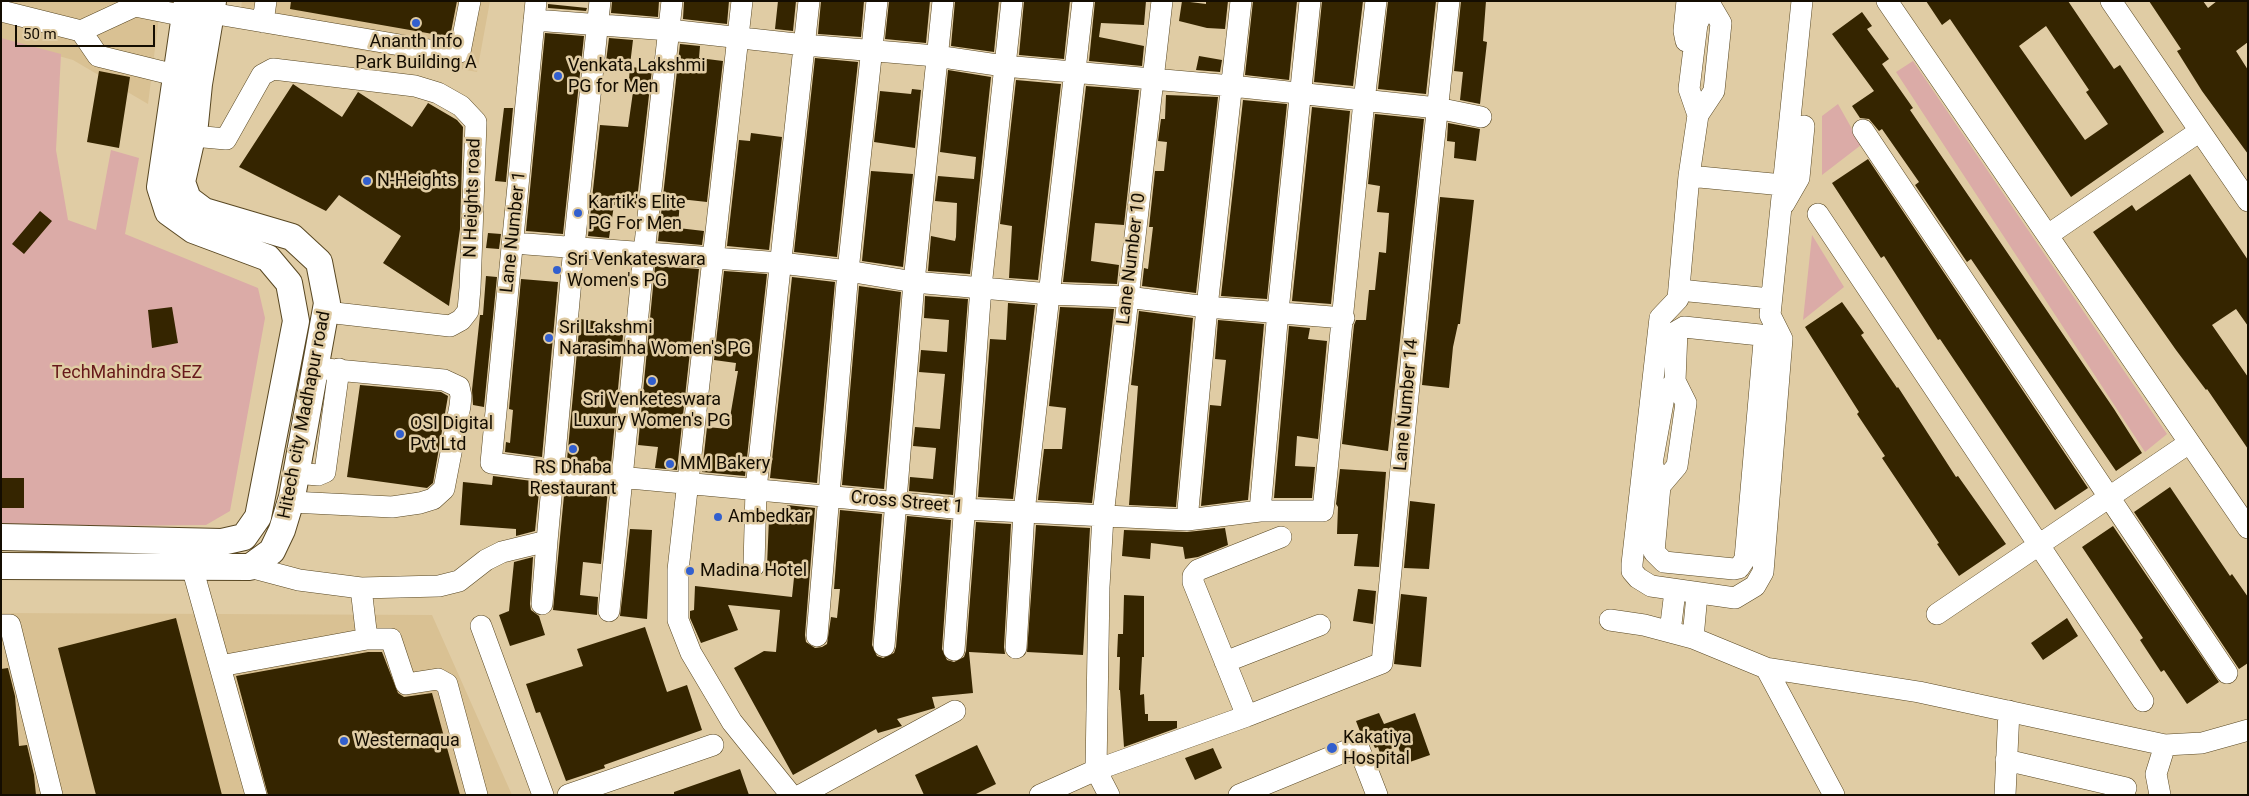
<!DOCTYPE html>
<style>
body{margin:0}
#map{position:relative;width:2249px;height:796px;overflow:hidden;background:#e0cca4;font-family:Roboto,sans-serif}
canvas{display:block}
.frame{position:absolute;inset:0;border:2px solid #140d01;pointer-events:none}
.scale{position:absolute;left:15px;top:25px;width:140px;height:22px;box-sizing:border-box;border:2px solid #140d01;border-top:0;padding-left:6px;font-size:15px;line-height:18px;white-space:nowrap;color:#140d01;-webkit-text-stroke:4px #e0cca4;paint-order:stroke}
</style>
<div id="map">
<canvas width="2249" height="796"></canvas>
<div class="frame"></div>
<div class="scale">50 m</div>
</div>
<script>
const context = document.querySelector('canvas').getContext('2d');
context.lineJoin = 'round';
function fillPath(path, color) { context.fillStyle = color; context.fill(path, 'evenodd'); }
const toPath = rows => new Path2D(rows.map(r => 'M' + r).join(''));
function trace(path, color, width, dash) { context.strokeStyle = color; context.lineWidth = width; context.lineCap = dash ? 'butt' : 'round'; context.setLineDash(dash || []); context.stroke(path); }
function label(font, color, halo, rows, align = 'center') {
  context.font = font + ' Roboto,sans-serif'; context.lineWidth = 5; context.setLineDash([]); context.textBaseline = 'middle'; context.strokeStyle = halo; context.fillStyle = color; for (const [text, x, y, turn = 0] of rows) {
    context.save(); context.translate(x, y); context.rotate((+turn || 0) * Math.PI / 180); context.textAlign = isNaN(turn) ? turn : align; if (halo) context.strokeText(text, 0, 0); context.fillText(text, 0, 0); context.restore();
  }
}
fillPath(toPath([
 [1,1,161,1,148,104,73,60,1,40],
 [242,1,490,1,477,72,238,28],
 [1,613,432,615,512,795,1,795]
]), '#d9c193');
fillPath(toPath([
 [1,38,61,54,56,150,68,220,96,230,111,150,139,158,125,234,258,288,265,318,230,511,206,525,1,527],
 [1913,61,2167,434,2145,452,1896,72],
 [1838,104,1861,145,1822,175,1822,116],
 [1812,235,1844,287,1803,320]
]), '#dbaba7');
fillPath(toPath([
 [291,1,457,1,450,37,290,9],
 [612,1,659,1,658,17,611,13],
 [684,1,729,1,727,24,683,19],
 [778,1,796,1,793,31,775,29],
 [821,1,864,1,861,37,818,34],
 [889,1,930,1,926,43,885,39],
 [955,1,999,1,994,52,951,46],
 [1024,1,1070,1,1064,59,1019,55],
 [1095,1,1146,1,1144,25,1101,23,1099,37,1144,46,1142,66,1089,61],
 [1182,1,1206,4,1206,1,1228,1,1225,29,1207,28,1179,21],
 [1253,1,1297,1,1289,80,1245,75],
 [1322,1,1363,1,1353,86,1314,82],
 [1388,1,1436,1,1426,94,1378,89],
 [1461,1,1486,1,1483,41,1487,42,1480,104,1460,100,1463,72,1454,71],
 [1926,1,2068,1,2114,69,2120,65,2164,132,2071,197,1950,19,1942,25],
 [2046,26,2089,90,2086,92,2108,124,2085,140,2019,46],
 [2149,1,2203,1,2208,8,2217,1,2248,1,2248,42,2236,51,2248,70,2248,154,2202,91,2177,51,2181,49],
 [548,4,587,8,586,11,548,8],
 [1862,12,1872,26,1867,29,1889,59,1882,64,1913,108,1910,110,2114,409,2142,453,2116,471,1971,259,1967,262,1915,185,1919,182,1882,129,1879,131,1869,119,1860,118,1852,106,1874,91,1832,34],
 [545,33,584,36,563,234,526,231],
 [609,38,633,40,630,65,606,62],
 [680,44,700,46,699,58,723,61,707,202,680,199,678,228,704,231,702,245,658,241],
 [1199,56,1222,60,1220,72,1196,70],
 [815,58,858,62,837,257,794,252],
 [630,67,652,69,636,209,614,205,609,238,588,236,600,125,628,127,633,92,628,91],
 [948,70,991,77,970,274,928,271,931,236,955,241,956,237,957,203,935,201,938,176,974,179,976,157,940,152],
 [99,71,130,77,119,148,87,142],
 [1016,80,1061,84,1038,280,1009,278,1012,226,1000,224],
 [293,84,342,117,358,92,412,127,428,103,457,120,463,127,460,229,449,306,383,263,401,236,339,195,326,211,239,167],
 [1086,86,1139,90,1124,225,1095,223,1091,261,1119,265,1117,284,1063,282],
 [912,89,921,90,915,148,874,142,880,91,911,94],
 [1166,95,1218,97,1196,293,1142,286,1144,268,1148,269,1153,227,1149,227,1155,171,1164,171,1167,142,1158,141,1161,119,1165,119],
 [1243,100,1287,104,1267,299,1221,296],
 [1312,107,1350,111,1331,304,1292,301],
 [504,108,513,108,506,182,495,181],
 [1375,114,1424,119,1388,451,1342,444,1354,325,1356,320,1366,320,1369,290,1375,290,1379,252,1386,253,1389,213,1377,212,1380,186,1368,184],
 [1448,123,1480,129,1476,161,1454,158,1455,142,1447,141],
 [751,133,782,137,769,250,727,246,739,140,750,141],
 [1868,159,2088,488,2055,510,1940,339,1938,340,1884,256,1881,258,1832,183],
 [871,171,913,174,903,267,862,261],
 [2190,174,2248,260,2248,326,2236,309,2212,325,2248,377,2248,449,2207,389,2206,390,2176,350,2093,232,2132,205,2136,211],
 [1440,197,1474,200,1460,324,1458,324,1453,347,1449,388,1422,385],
 [40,211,52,221,24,254,12,244],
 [488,233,501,234,499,249,486,248],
 [655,266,699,269,677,470,655,468,658,447,638,445],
 [724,271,767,274,745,476,702,472,707,427,728,429,738,371,735,371,736,363,714,360],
 [486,276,497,277,484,407,473,405,472,390,480,315,483,315],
 [792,277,835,282,817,483,770,478],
 [521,279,558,282,542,457,505,452,506,442,510,443,513,410,509,409],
 [859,286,901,292,884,489,842,485],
 [925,296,968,299,953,495,909,491,910,477,933,479,936,448,913,446,915,427,940,429,945,374,919,372,921,350,947,352,949,320,924,318],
 [1842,302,1864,333,1861,335,1897,388,1898,387,1956,477,1958,476,2006,544,1959,576,1937,544,1939,543,1882,458,1885,456,1857,414,1859,412,1805,327],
 [1008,303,1035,305,1013,499,978,497,990,339,1006,340],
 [172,307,178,343,152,348,148,310],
 [1060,307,1114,309,1092,503,1038,500,1044,449,1062,449,1066,408,1049,406],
 [1139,311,1193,318,1176,507,1129,505,1138,386,1131,385],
 [580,319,624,325,611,464,567,460],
 [1218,320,1264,324,1248,500,1201,506,1210,405,1221,406,1226,360,1215,359],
 [1289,326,1310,328,1308,339,1327,341,1318,439,1297,436,1295,466,1315,467,1312,498,1274,498],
 [360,385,441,392,448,396,433,483,427,488,347,477],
 [1340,469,1386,472,1379,567,1354,566,1358,534,1337,534,1338,507,1336,504],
 [493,476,540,482,535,531,516,536,516,529,460,525,463,482,492,485],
 [1,478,24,478,24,508,1,508],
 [565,485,608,489,601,564,583,562,580,595,598,597,597,615,553,610],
 [2170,487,2230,576,2232,574,2248,597,2248,663,2239,669,2134,512],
 [1410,501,1435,504,1429,569,1404,568],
 [787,505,815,508,805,635,806,642,815,648,822,647,827,644,831,617,837,618,840,589,834,589,840,510,882,514,872,645,877,656,883,658,894,653,896,647,907,516,951,520,942,649,947,660,954,662,964,657,966,651,976,522,1011,524,1004,647,1005,654,969,652,973,693,932,697,935,708,897,719,902,726,878,733,876,729,793,775,734,668,764,651,776,652,780,610,728,605,738,630,701,643,690,618,690,611,694,610,695,586,792,597,795,568,767,566,769,518,786,519],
 [1036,525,1090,528,1083,655,1027,652],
 [2113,526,2219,682,2187,704,2164,670,2161,672,2140,640,2143,638,2082,547],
 [1225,528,1228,545,1198,557,1185,559,1183,547,1151,543,1150,559,1122,556,1124,530,1187,532],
 [630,529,652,530,647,619,620,616],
 [533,557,530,604,531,610,539,616,545,635,510,646,499,615,509,611,514,562],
 [1358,589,1376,591,1373,624,1353,621],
 [1401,594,1427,597,1421,667,1394,664],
 [1124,595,1144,596,1144,657,1142,657,1140,695,1144,694,1145,714,1148,714,1148,721,1177,721,1177,728,1124,747,1120,690,1119,690,1120,657,1117,657,1118,634,1123,634],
 [176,618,222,795,96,795,58,648],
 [2067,618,2078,636,2043,660,2031,643],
 [645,627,667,692,687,685,702,730,604,765,605,768,566,781,540,712,536,713,526,684,583,666,577,649],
 [368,652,382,652,398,693,404,697,432,693,460,795,268,795,236,676],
 [8,668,15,696,19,746,27,745,34,775,36,795,1,795,1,669],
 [1379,713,1384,724,1415,713,1430,755,1404,764,1398,746,1380,753,1378,747,1375,748,1371,740,1361,734,1356,721],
 [977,745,996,784,974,795,924,795,915,775],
 [1213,748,1222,768,1195,780,1185,758],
 [740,769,749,795,674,795,674,792]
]), '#352500');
const minor = toPath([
 [536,1,491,463,554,471,964,509,1187,520,1260,511,1323,511,1364,101,1376,1],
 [742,1,678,570,678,620,691,653,732,722,791,795],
 [1708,1,1697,24,1689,89,1698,115,1689,176,1678,299,1660,318,1632,564,1632,571,1638,578,1651,586,1735,598,1755,586,1763,572,1782,339,1770,315,1802,1],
 [1887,1,2248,528],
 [2111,1,2248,201],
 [1,11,81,31,135,6,185,16],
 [211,13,453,54,460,52,470,1],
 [534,20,669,30,805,45,936,56,1004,66,1232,86,1437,108,1481,117],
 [263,22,266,1],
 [81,31,98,56,175,75],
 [1686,41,1684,31,1687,1],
 [1698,115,1714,91,1721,23,1708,1],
 [1863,130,2227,673],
 [193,136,226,139,262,75,273,69,415,86,438,93,461,106,476,122,470,288,468,311,461,320,450,326,326,312],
 [1689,176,1783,185],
 [1784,204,1799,178,1804,126],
 [1818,214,2143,701],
 [2048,235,2200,131],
 [513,243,781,263,848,271,914,282,1050,294,1127,297,1207,307,1344,318],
 [1679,290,1771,299],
 [1684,327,1760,335,1764,342,1745,559,1739,568,1734,569,1664,562,1654,552,1660,486,1652,463,1664,397,1675,381,1677,331,1684,327],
 [296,473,318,475,325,472,339,369],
 [1660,486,1677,466,1686,403,1675,381],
 [291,502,392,507,420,503,433,499,444,489,460,406,461,396,459,387,444,380,315,368],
 [1260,511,1278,311,1310,1],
 [1187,520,1207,307,1241,1],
 [754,566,756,489,809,1],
 [192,567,256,795],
 [250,567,299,580,361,588,439,586,459,581,486,560,502,552,547,541,574,247,600,1],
 [361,588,367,639,391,639,406,684,438,679,447,684,477,795],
 [542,604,547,541],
 [609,611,644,253,672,1],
 [1937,614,2189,443],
 [1610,620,1644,625,1693,638,1766,668,1919,692,2165,745,2202,743,2248,730],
 [1,625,10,625,52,795],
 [481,626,543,795],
 [1670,632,1675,591],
 [817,636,848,271,877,1],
 [1693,638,1697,594],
 [884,646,914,282,943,1],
 [1016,648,1024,512,1083,1],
 [954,650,981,287,1012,1],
 [1225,662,1320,625],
 [220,666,367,639],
 [1766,668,1834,795],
 [1247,716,1193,582,1193,576,1198,570,1281,537],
 [2006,760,2126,788],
 [568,795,713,745],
 [801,795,955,711],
 [1040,795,1096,770,1247,716,1382,663,1422,252,1449,1],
 [1109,795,1096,770,1099,587,1103,516,1162,1],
 [1239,795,1358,746,1377,795],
 [2005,795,2009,711],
 [2160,795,2156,774,2165,745]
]);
const major = toPath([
 [1,537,222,542,244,537,258,517,296,321,289,283,268,258,193,230,168,212,160,187,187,1],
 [1,566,250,567,272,551,282,530,292,497,327,303,319,262,292,237,204,211,188,199,182,182,195,124,199,84,213,1]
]);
trace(minor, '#584722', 22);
trace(major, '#584722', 28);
trace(minor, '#fff', 21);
trace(major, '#fff', 26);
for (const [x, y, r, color] of [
 [416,23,5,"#325fce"],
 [558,76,5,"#325fce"],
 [367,181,5,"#325fce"],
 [578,213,5,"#325fce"],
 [557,270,5,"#325fce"],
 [549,338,5,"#325fce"],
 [652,381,5,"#325fce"],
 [400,434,5,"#325fce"],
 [573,449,5,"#325fce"],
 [670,464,5,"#325fce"],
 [718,517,5,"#325fce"],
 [690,571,5,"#325fce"],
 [344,741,5,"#325fce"],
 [1332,748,6,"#325fce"]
]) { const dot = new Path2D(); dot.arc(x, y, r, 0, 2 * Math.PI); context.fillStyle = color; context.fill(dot); trace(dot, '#e0cca4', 2); }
label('18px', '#140d01', '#e0cca4', [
 ["Ananth Info",416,42,"center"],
 ["Park Building A",416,63,"center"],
 ["Venkata Lakshmi",568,66],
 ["PG for Men",568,87],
 ["N-Heights",377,181],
 ["Kartik's Elite",588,203],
 ["PG For Men",588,224],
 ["Sri Venkateswara",567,260],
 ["Women's PG",567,281],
 ["Sri Lakshmi",559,328],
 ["Narasimha Women's PG",559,349],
 ["Sri Venketeswara",652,400,"center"],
 ["Luxury Women's PG",652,421,"center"],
 ["OSI Digital",410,424],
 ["Pvt Ltd",410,445],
 ["MM Bakery",680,464],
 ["RS Dhaba",573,468,"center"],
 ["Restaurant",573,489,"center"],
 ["Ambedkar",728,517],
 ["Madina Hotel",700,571],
 ["Kakatiya",1343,738],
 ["Hospital",1343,759],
 ["Westernaqua",354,741]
], 'left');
label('18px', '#140d01', '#e0cca4', [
 ["N Heights road",473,198,-88],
 ["Lane Number 1",514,232,-84],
 ["Lane Number 10",1132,259,-83],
 ["Lane Number 14",1407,405,-85],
 ["Hitech city Madhapur road",305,415,-79],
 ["Cross Street 1",907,503,5]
]);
label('18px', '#67191a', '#e0cca4', [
 ["TechMahindra SEZ",127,373]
]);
</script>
